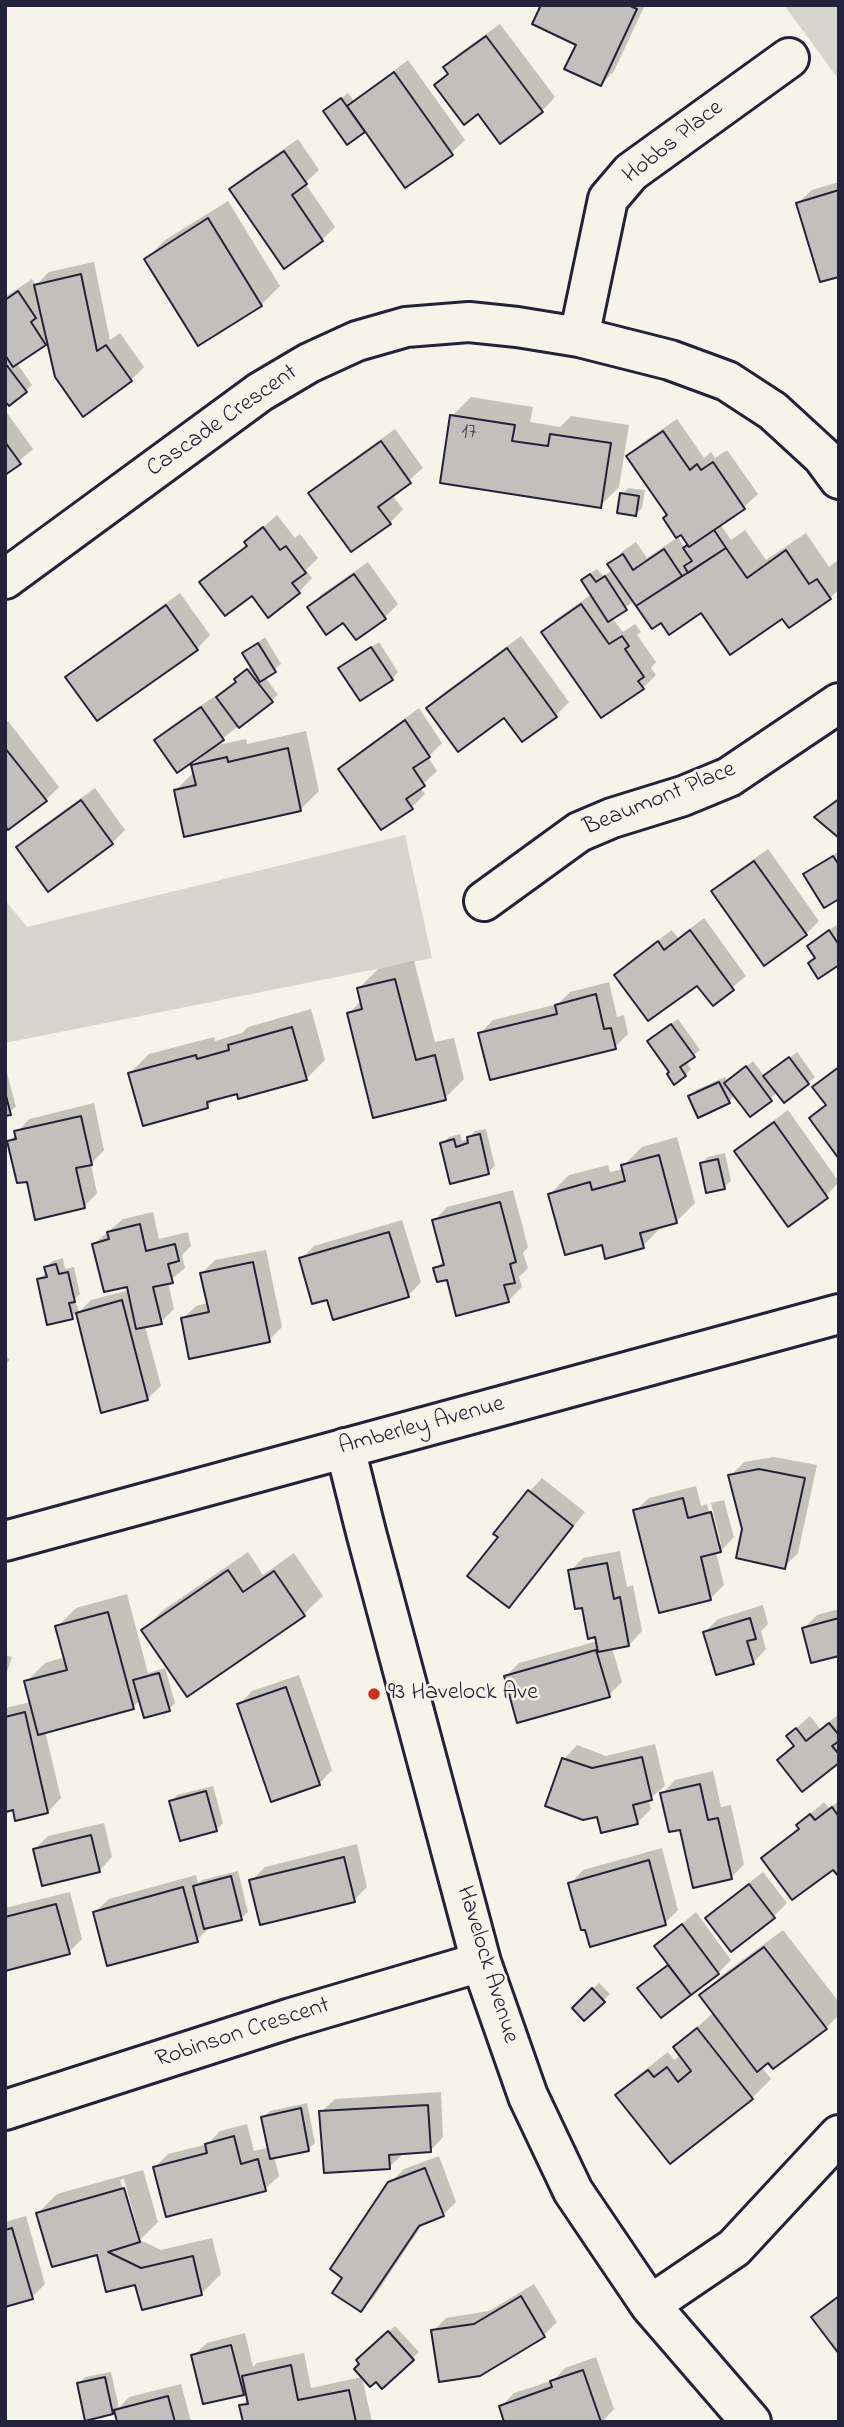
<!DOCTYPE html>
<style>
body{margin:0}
#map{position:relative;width:844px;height:2427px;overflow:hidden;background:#f7f3e8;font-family:"Indie Flower",sans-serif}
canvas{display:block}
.frame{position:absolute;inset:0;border:7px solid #22223b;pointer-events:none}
</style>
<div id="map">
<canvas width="844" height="2427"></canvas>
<div class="frame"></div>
</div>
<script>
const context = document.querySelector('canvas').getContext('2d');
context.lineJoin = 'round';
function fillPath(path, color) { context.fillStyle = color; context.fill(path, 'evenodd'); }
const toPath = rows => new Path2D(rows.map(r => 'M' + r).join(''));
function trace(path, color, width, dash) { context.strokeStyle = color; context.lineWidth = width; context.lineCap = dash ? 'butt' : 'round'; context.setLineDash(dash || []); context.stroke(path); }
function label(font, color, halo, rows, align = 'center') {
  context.font = font + ' "Indie Flower",sans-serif'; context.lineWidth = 5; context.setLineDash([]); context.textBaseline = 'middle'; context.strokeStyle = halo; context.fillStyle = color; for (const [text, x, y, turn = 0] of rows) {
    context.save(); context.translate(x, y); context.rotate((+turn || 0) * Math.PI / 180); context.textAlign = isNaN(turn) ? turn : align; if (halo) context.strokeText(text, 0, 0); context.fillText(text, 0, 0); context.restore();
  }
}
fillPath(toPath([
 [784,5,839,5,839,80],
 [405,835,432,958,5,1043,5,900,27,927]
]), '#d8d5cf');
fillPath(toPath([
 [542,5,645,5,614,71,601,84,578,44],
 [500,24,555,97,542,111,478,112,436,85,449,72,445,67,458,54],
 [408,60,465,140,451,153,366,130,348,143,325,111,348,93,354,101],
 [298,139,319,170,305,183,335,227,322,240,231,189,245,176],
 [839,182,839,275,798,203,812,190],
 [228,201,280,286,261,305,198,344,146,259,165,240],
 [94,262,110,340,120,333,144,367,131,380,48,340,16,362,32,385,25,391,5,398,5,359,8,357,5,352,5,297,32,279,36,285,49,272],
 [471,397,533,407,530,422,560,427,571,416,629,425,619,487,600,506,452,416],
 [5,410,33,449,5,473],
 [677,419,704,458,711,452,715,458,727,450,758,494,744,507,720,524,731,540,745,530,766,560,806,533,829,567,837,561,839,564,839,589,830,598,783,617,702,610,634,601,612,618,623,632,635,624,641,632,637,635,656,662,651,668,656,675,643,688,543,632,556,619,592,594,583,581,589,574,597,569,603,576,613,570,609,564,623,551,636,542,647,558,678,537,685,548,689,544,629,457,642,443],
 [395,429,423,468,392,495,403,509,390,523,310,493,324,480],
 [628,488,645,490,642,508,636,514,622,494],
 [277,515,295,538,300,534,318,558,306,570,312,578,299,592,252,594,202,583,248,544,246,542],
 [368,562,398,604,385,617,356,637,344,621,309,608,322,594],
 [180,593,210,635,197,649,67,677,81,664],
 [521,636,569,702,556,715,522,740,504,716,428,708,441,695],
 [265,637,281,664,265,677,278,695,213,746,246,739,247,744,306,731,319,791,300,810,176,790,195,771,193,765,204,754,157,740,170,727,215,696,217,698,238,681,236,679,252,665,244,653],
 [379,642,398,672,392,679,340,669],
 [419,708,442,743,428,757,437,771,420,787,425,794,412,807,381,828,341,769,354,756],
 [8,721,59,787,46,800,5,823,5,723],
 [95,788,125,830,112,843,18,848,31,834],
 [768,849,819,921,806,934,714,892,727,878],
 [839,851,839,897,806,874],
 [704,918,746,976,713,1004,697,983,616,975,629,962,672,930,678,938],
 [836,925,839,929,839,963,816,957,809,946],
 [414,961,435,1042,454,1038,464,1079,445,1098,349,1013,362,1000,359,988,378,969],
 [609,982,617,1017,624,1015,628,1034,615,1047,479,1034,493,1020,558,1004,570,992],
 [311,1009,325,1060,306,1079,216,1097,208,1106,130,1073,149,1054,214,1037,215,1041,242,1033,248,1027],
 [678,1019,700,1050,686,1061,691,1069,685,1075,671,1072,656,1035],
 [797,1052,815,1077,784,1101,778,1092,750,1115,735,1095,729,1102,690,1096,696,1090,725,1077,728,1082,753,1061,765,1077],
 [5,1066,16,1107,5,1114],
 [839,1066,839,1156,811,1118,827,1103,815,1087],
 [94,1103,104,1150,91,1164,97,1193,84,1207,28,1179,9,1142,29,1119],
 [788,1110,839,1182,826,1196,736,1151,750,1138],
 [486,1129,495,1166,488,1172,442,1143,449,1137,460,1134,462,1141,469,1139,475,1131],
 [677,1137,695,1203,676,1222,662,1226,643,1246,603,1243,550,1194,569,1175,608,1165,610,1172,623,1169,623,1166,642,1147],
 [725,1153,731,1181,724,1187,702,1163,708,1157],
 [513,1190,528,1247,523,1253,528,1268,519,1277,522,1287,508,1301,448,1278,435,1269,444,1260,434,1221,447,1207],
 [153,1212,159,1239,188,1232,191,1246,182,1255,185,1268,168,1282,174,1309,161,1322,145,1326,161,1386,147,1399,103,1411,77,1312,72,1317,38,1279,47,1273,46,1267,53,1261,63,1258,65,1269,74,1267,80,1294,75,1299,79,1312,91,1300,129,1290,128,1285,94,1244,123,1219],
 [402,1220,421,1282,408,1296,328,1298,301,1259,314,1246],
 [266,1250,282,1327,269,1340,182,1319,196,1306,208,1303,202,1273,215,1260],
 [5,1354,10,1360,5,1365],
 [774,1457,817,1465,798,1553,784,1567,744,1529,730,1476,744,1462],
 [542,1478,585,1512,522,1593,509,1606,500,1537,529,1492],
 [696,1486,701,1506,707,1504,717,1544,721,1544,711,1503,724,1500,734,1537,721,1551,716,1552,724,1585,710,1599,635,1511,649,1498],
 [620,1551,627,1587,633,1585,642,1631,629,1645,612,1648,622,1682,609,1695,506,1676,519,1663,598,1641,570,1571,583,1558],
 [248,1552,263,1575,294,1553,323,1596,304,1614,187,1694,143,1630,162,1611],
 [127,1594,148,1673,165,1668,175,1703,169,1709,140,1700,133,1707,45,1731,61,1798,48,1812,14,1808,5,1801,5,1710,9,1707,31,1702,26,1682,45,1663,65,1657,57,1627,76,1608],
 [763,1605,768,1624,761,1631,766,1649,753,1663,705,1632,718,1619],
 [839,1609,839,1654,804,1628,817,1615],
 [5,1655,12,1657,5,1678],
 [299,1675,332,1770,319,1784,239,1705,252,1691],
 [839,1714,839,1761,780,1760,795,1745,788,1736,802,1723,810,1716,820,1729],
 [655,1744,665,1786,648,1800,651,1809,637,1823,599,1815,564,1759,577,1745,606,1756],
 [713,1771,721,1807,731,1805,744,1864,731,1878,681,1828,662,1794,675,1780],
 [213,1786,223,1823,216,1830,171,1802,177,1795],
 [839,1801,839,1874,833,1867,763,1858,800,1827,798,1825,824,1802,829,1808],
 [104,1823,112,1857,99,1871,35,1849,48,1836],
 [357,1844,367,1887,354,1900,251,1881,265,1867],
 [662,1848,678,1910,665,1923,570,1884,583,1870],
 [238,1871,248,1912,241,1918,210,1927,197,1940,95,1912,109,1899,196,1875,198,1883,202,1880],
 [763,1872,787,1903,774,1916,732,1949,707,1918,721,1905],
 [70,1892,82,1939,69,1952,5,1969,5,1908],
 [696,1912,731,1960,718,1973,662,2016,646,1981,669,1964,656,1946],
 [783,1930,839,2002,839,2015,826,2028,761,2066,771,2079,752,2098,618,2095,637,2076,668,2052,674,2060,681,2055,675,2047,714,2012,702,1995,721,1976],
 [599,1983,610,1994,585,2019,574,2008],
 [441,2092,443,2137,430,2151,403,2154,389,2167,321,2112,335,2099],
 [307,2103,315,2143,308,2149,274,2156,279,2176,265,2189,155,2167,168,2154,208,2144,220,2131,247,2124,254,2151,270,2147,263,2117,270,2111],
 [439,2156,456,2202,443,2215,424,2222,374,2297,361,2310,345,2278,390,2183,404,2169],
 [143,2170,158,2222,140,2240,161,2250,212,2238,221,2274,202,2293,143,2307,137,2282,38,2213,57,2194],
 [124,2179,138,2231,135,2231,120,2180],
 [26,2216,45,2284,32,2297,5,2305,5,2222],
 [534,2284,557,2322,543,2336,433,2331,446,2318,489,2311],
 [839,2295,839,2352,813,2317],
 [395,2326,419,2352,382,2386,365,2353],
 [245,2333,253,2367,257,2363,304,2353,311,2388,362,2377,372,2422,253,2422,241,2406,248,2399,246,2390,243,2393,193,2356,207,2343],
 [596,2357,614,2409,602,2422,506,2422,501,2407,514,2393,554,2380,565,2368],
 [111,2372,119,2408,129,2397,181,2384,191,2422,118,2422,115,2409,112,2413,78,2384,85,2377]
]), '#0003');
const building = toPath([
 [541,5,628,5,637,9,601,86,564,69,576,45,532,24,541,5],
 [486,36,543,112,500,144,478,114,464,125,434,85,448,74,443,67,486,36],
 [394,72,453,155,405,188,347,106,394,72],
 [341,98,365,132,347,145,323,111,341,98],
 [284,151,307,184,292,195,323,241,284,269,229,189,284,151],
 [839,190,839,277,820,282,796,203,839,190],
 [208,218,262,306,198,346,144,259,208,218],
 [81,274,97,351,106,345,132,381,83,417,55,377,34,285,81,274],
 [18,291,36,318,31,322,46,345,13,367,5,355,5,300,18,291],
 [5,363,27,392,9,406,5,401,5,363],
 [450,415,515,425,512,441,548,446,550,434,611,443,601,508,440,483,450,415],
 [663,431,690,470,697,464,701,470,713,462,745,509,689,547,681,535,676,538,663,518,667,515,626,456,663,431],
 [381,441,411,483,378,507,391,524,351,552,308,493,381,441],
 [5,442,21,464,5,475,5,442],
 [620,493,639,496,636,516,617,513,620,493],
 [263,527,280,550,286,546,306,573,292,583,300,593,268,618,252,596,225,616,199,582,247,546,244,542,263,527],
 [714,530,726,548,688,573,684,566,692,561,683,548,687,545,689,547,714,530],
 [726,548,747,578,786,550,809,584,817,579,831,599,789,628,782,619,730,655,701,613,669,635,661,623,652,629,636,606,726,548],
 [664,549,682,576,636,606,607,564,623,554,633,570,664,549],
 [354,574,386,619,356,640,343,623,326,635,307,607,354,574],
 [590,574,596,582,605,576,627,610,608,622,581,580,590,574],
 [581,604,609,644,622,636,629,646,625,649,644,677,638,681,644,689,601,718,541,632,581,604],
 [166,605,198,650,97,721,65,677,166,605],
 [258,643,276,672,260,682,242,653,258,643],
 [371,647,393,680,360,701,338,668,371,647],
 [507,648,557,717,522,742,504,718,458,752,426,708,507,648],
 [247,669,273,702,239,728,216,697,236,682,234,679,247,669],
 [201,707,224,740,177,773,154,740,201,707],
 [405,720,430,757,413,768,425,786,406,799,413,809,381,830,338,769,405,720],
 [5,748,47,801,8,830,5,826,5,748],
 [288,748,301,811,184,837,174,790,196,785,191,765,227,757,228,762,288,748],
 [839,799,839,838,814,817,839,799],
 [81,800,113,844,48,892,16,847,81,800],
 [833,856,839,865,839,899,824,908,803,874,833,856],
 [754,861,807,935,764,966,711,891,754,861],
 [690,930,734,990,713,1006,697,986,648,1021,614,975,658,941,664,950,690,930],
 [829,930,839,945,839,965,818,979,808,963,815,958,807,946,829,930],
 [395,979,416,1060,435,1055,446,1100,373,1118,347,1013,362,1009,357,988,395,979],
 [596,994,604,1029,611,1028,616,1049,490,1080,478,1033,557,1014,555,1005,596,994],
 [671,1024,695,1057,680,1067,686,1076,674,1085,667,1074,669,1072,647,1041,671,1024],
 [292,1027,307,1080,238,1099,237,1094,207,1102,208,1108,143,1126,128,1073,196,1055,197,1059,229,1050,228,1045,292,1027],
 [789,1057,809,1084,784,1103,763,1076,789,1057],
 [746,1066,772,1101,750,1117,724,1083,746,1066],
 [839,1067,839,1159,809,1118,826,1105,812,1087,839,1067],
 [719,1082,730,1103,698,1118,688,1096,719,1082],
 [5,1092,11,1115,5,1116,5,1092],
 [81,1116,92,1165,76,1168,85,1208,35,1220,27,1182,17,1183,7,1141,16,1139,14,1131,81,1116],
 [774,1122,828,1198,788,1227,734,1151,774,1122],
 [480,1134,489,1174,450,1184,440,1143,454,1139,456,1147,468,1143,467,1137,480,1134],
 [659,1155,677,1223,640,1233,644,1248,605,1259,602,1245,565,1255,548,1194,590,1182,592,1190,625,1181,621,1165,659,1155],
 [718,1159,725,1189,706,1193,700,1163,718,1159],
 [500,1202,516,1262,510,1264,515,1283,504,1285,509,1302,456,1316,447,1280,437,1282,433,1268,444,1265,432,1220,500,1202],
 [140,1224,146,1251,175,1244,179,1261,168,1264,173,1283,153,1287,162,1324,136,1329,127,1287,104,1292,92,1244,109,1239,107,1232,140,1224],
 [389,1232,409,1297,333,1320,327,1300,312,1304,299,1258,389,1232],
 [253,1262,270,1342,189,1359,181,1318,209,1312,200,1273,253,1262],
 [56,1264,59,1274,68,1272,75,1302,69,1303,73,1319,47,1325,37,1279,47,1277,44,1267,56,1264],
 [122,1300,148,1400,101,1413,76,1313,122,1300],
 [759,1469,805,1478,785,1569,736,1558,742,1529,728,1475,759,1469],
 [528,1490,573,1526,509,1608,467,1576,498,1537,493,1534,528,1490],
 [683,1498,688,1518,711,1512,721,1552,701,1557,711,1600,659,1613,633,1510,683,1498],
 [607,1563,614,1599,620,1597,629,1646,598,1652,595,1637,588,1639,582,1608,575,1609,568,1570,607,1563],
 [228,1570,243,1592,274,1571,305,1616,187,1697,141,1630,228,1570],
 [108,1612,134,1709,38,1735,24,1681,67,1670,55,1626,108,1612],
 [750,1618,756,1639,747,1641,754,1664,716,1675,703,1632,750,1618],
 [839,1618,839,1656,811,1663,802,1628,839,1618],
 [596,1650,610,1697,517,1723,504,1676,596,1650],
 [159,1673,170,1711,144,1718,133,1680,159,1673],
 [286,1687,320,1785,271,1802,237,1704,286,1687],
 [25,1712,48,1813,15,1821,13,1810,6,1812,5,1808,5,1717,25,1712],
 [829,1723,839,1735,839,1741,832,1746,839,1754,839,1763,802,1792,777,1760,794,1746,786,1736,796,1728,806,1741,829,1723],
 [642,1757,652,1800,633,1805,638,1824,601,1833,597,1817,583,1820,545,1806,562,1758,592,1768,642,1757],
 [700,1784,708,1820,718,1818,732,1879,693,1888,680,1830,669,1832,660,1793,700,1784],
 [206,1791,217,1831,180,1841,169,1801,206,1791],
 [832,1807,839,1817,839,1877,833,1870,792,1900,761,1858,799,1829,796,1825,810,1814,815,1820,832,1807],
 [91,1835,100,1872,42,1886,33,1849,91,1835],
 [344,1857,355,1902,260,1925,249,1880,344,1857],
 [649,1860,666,1925,590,1947,585,1930,581,1930,568,1883,649,1860],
 [231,1876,242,1920,204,1929,193,1886,231,1876],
 [749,1884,775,1918,731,1952,705,1918,749,1884],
 [183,1887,198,1942,107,1966,93,1912,183,1887],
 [56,1904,70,1954,5,1971,5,1917,56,1904],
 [682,1924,719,1974,691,1995,654,1946,682,1924],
 [764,1947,827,2029,773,2069,768,2063,757,2072,699,1995,764,1947],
 [668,1965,691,1995,661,2018,637,1988,668,1965],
 [592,1988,605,2002,584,2021,572,2008,592,1988],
 [697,2028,753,2099,670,2164,615,2095,648,2070,654,2077,667,2067,678,2082,691,2071,673,2047,697,2028],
 [428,2105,431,2152,389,2155,390,2169,324,2173,319,2111,428,2105],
 [301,2108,309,2151,270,2159,261,2117,301,2108],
 [234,2136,241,2164,258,2159,266,2191,166,2217,153,2167,207,2153,205,2144,234,2136],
 [425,2168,444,2216,419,2226,361,2312,332,2293,342,2278,330,2269,388,2182,425,2168],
 [124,2188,140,2242,108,2252,141,2268,193,2256,202,2295,142,2310,135,2285,106,2292,97,2255,52,2267,36,2213,124,2188],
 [12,2228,33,2299,5,2307,5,2230,12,2228],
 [521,2296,545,2337,480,2376,439,2382,431,2330,474,2324,521,2296],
 [839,2296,839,2354,811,2317,839,2296],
 [388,2331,414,2360,382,2389,376,2382,370,2387,354,2369,359,2364,356,2360,388,2331],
 [231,2345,244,2395,203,2404,191,2355,231,2345],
 [291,2365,298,2400,349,2390,356,2422,243,2422,239,2405,248,2404,242,2376,291,2365],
 [583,2370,601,2422,504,2422,499,2406,552,2387,550,2381,583,2370],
 [105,2377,113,2414,85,2421,77,2383,105,2377],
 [168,2396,175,2422,117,2422,114,2410,168,2396]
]);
fillPath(building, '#c2bfbd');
trace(building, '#22223b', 2);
const street = toPath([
 [579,337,608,199,631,172,789,58],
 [5,579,260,392,309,363,357,341,406,327,469,322,517,327,579,337,670,360,727,381,773,411,822,456,839,479],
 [484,901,579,832,612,818,683,796,729,777,839,703],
 [345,1448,366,1532,481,1962,528,2096,573,2191,650,2305,751,2422],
 [5,2110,291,2018,481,1962],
 [650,2305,734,2248,839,2135]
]);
const secondary = toPath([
 [5,1541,839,1314]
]);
trace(street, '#22223b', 44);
trace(secondary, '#22223b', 44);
trace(street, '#f7f3e8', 38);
trace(secondary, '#f7f3e8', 38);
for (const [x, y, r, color] of [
 [374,1694,7,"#c8321e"]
]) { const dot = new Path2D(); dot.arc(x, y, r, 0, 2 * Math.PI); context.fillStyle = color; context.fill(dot); trace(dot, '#f7f3e8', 2.5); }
label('21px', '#4a495c', null, [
 ["17",469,434]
]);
label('24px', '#22223b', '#f7f3e8', [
 ["Hobbs Place",674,143,-38],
 ["Cascade Crescent",223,422,-35],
 ["Beaumont Place",660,800,-22],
 ["Amberley Avenue",422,1427,-15],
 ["Havelock Avenue",486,1965,73],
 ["Robinson Crescent",243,2034,-18]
]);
label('24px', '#22223b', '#f7f3e8', [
 ["93 Havelock Ave",388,1694]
], 'left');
</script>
